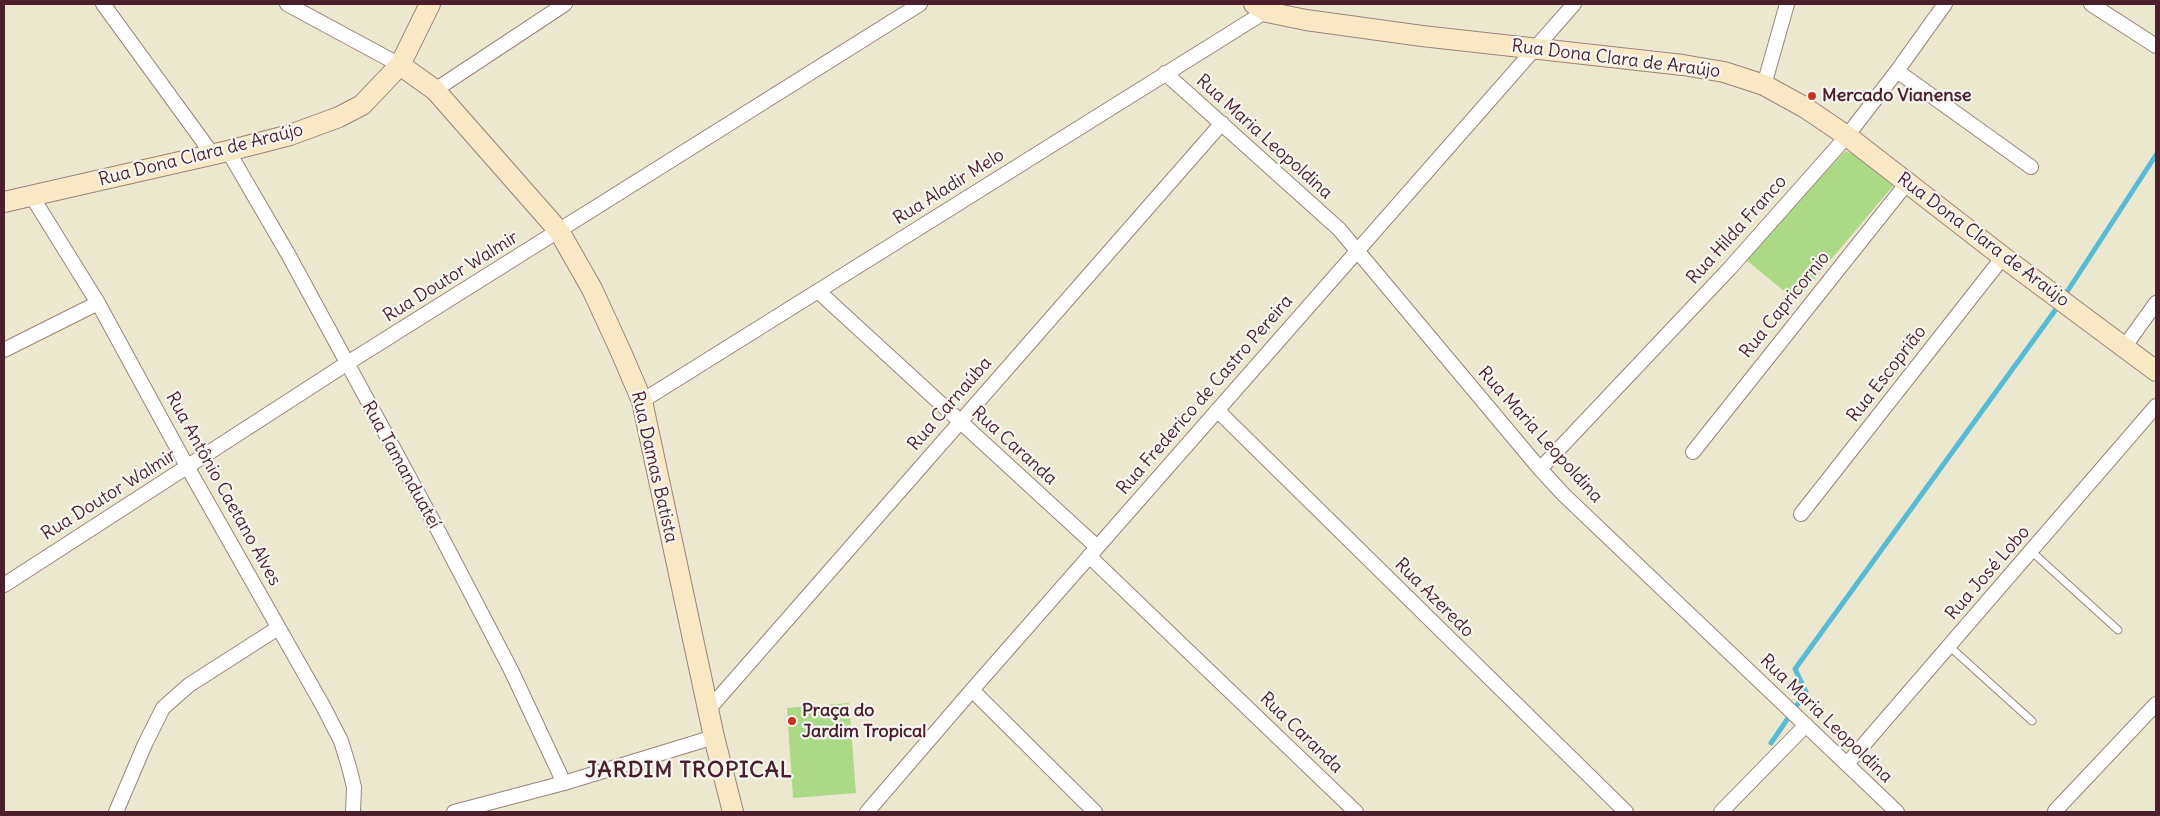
<!DOCTYPE html>
<meta charset="utf-8">
<style>
body{margin:0}
#map{position:relative;width:2160px;height:816px;overflow:hidden;background:#ece8cf;font-family:Delius,sans-serif}
canvas{display:block}
.frame{position:absolute;inset:0;border:5px solid #4a1f2b;pointer-events:none}
</style>
<div id="map">
<canvas width="2160" height="816"></canvas>
<div class="frame"></div>
</div>
<script>
const context = document.querySelector('canvas').getContext('2d');
context.lineJoin = 'round';
function fillPath(path, color) { context.fillStyle = color; context.fill(path, 'evenodd'); }
const toPath = rows => new Path2D(rows.map(r => 'M' + r).join(''));
function trace(path, color, width, dash) { context.strokeStyle = color; context.lineWidth = width; context.lineCap = dash ? 'butt' : 'round'; context.setLineDash(dash || []); context.stroke(path); }
function label(font, color, halo, rows, align = 'center') {
  context.font = font + ' Delius,sans-serif'; context.lineWidth = 4.5; context.setLineDash([]); context.textBaseline = 'middle'; context.strokeStyle = halo; context.fillStyle = color; for (const [text, x, y, turn = 0] of rows) {
    context.save(); context.translate(x, y); context.rotate((+turn || 0) * Math.PI / 180); context.textAlign = isNaN(turn) ? turn : align; if (halo) context.strokeText(text, 0, 0); context.fillText(text, 0, 0); context.restore();
  }
}
fillPath(toPath([
 [1845,151,1873,161,1893,186,1796,301,1745,259],
 [849,703,856,793,793,798,787,708]
]), '#abd986');
trace(toPath([
 [2063,298,2156,155],
 [1771,743,1806,692,1795,669,2059,305]
]), '#57bbd5', 5);
const lane = toPath([
 [2031,551,2118,630],
 [1949,646,2032,721]
]);
const street = toPath([
 [103,4,213,155],
 [287,4,400,65],
 [2091,4,2156,46],
 [1897,71,2031,167],
 [1165,73,1339,229,1540,469,1564,495,1897,812],
 [1764,85,1787,4],
 [435,90,565,4],
 [228,151,288,254,440,534,511,670,564,783],
 [31,195,98,303,188,468,323,706,341,741,349,767,354,787,353,812],
 [819,292,1097,547],
 [2125,346,2156,303],
 [4,350,98,303],
 [642,401,1271,8],
 [1217,410,1626,812],
 [1693,452,1907,183],
 [1540,469,1730,268,1847,136,1897,71,1945,4],
 [1801,514,2003,257],
 [1089,556,1356,812],
 [4,585,346,364,920,4],
 [972,690,1095,812],
 [708,710,1222,123],
 [1847,764,2156,406],
 [2055,811,2156,704],
 [116,812,145,744,163,708,189,685,278,628],
 [454,812,564,783,714,737],
 [867,812,972,690,1574,4],
 [1721,812,1806,725]
]);
const secondary = toPath([
 [1254,4,1267,12,1306,20,1422,36,1683,65,1724,72,1764,85,1804,107,1847,136,2003,257,2156,371],
 [400,65,435,90,559,231,592,289,621,352,642,401,714,737,733,812],
 [4,202,228,151,290,135,339,117,362,105,400,65,430,4]
]);
trace(lane, '#9b847d', 9);
trace(street, '#9b847d', 16);
trace(secondary, '#9b847d', 22);
trace(lane, '#fff', 7);
trace(street, '#fff', 14);
trace(secondary, '#f8e8c3', 20);
for (const [x, y, r, color] of [
 [1812,96,5,"#c8321e"],
 [792,721,5,"#c8321e"]
]) { const dot = new Path2D(); dot.arc(x, y, r, 0, 2 * Math.PI); context.fillStyle = color; context.fill(dot); trace(dot, '#f6f6f2', 2); }
label('18px', '#4a1f2b', '#f6f6f2', [
 ["Rua Dona Clara de Araújo",1616,59,7],
 ["Rua Maria Leopoldina",1264,137,42],
 ["Rua Dona Clara de Araújo",201,155,-14],
 ["Rua Aladir Melo",949,187,-32],
 ["Rua Hilda Franco",1737,230,-48],
 ["Rua Dona Clara de Araújo",1983,240,37],
 ["Rua Doutor Walmir",451,277,-32],
 ["Rua Capricornio",1785,305,-51],
 ["Rua Escoprião",1887,374,-52],
 ["Rua Frederico de Castro Pereira",1205,395,-49],
 ["Rua Carnaúba",950,404,-49],
 ["Rua Maria Leopoldina",1540,435,48],
 ["Rua Caranda",1014,446,42],
 ["Rua Tamanduateí",401,465,61],
 ["Rua Damas Batista",654,467,77],
 ["Rua Antônio Caetano Alves",223,489,61],
 ["Rua Doutor Walmir",109,495,-32],
 ["Rua José Lobo",1988,573,-49],
 ["Rua Azeredo",1434,598,45],
 ["Rua Maria Leopoldina",1826,719,44],
 ["Rua Caranda",1301,733,44]
]);
label('bold 18px', '#4a1f2b', '#f6f6f2', [
 ["Mercado Vianense",1822,96],
 ["Praça do",802,711],
 ["Jardim Tropical",802,732]
], 'left');
context.letterSpacing = '1px';
label('bold 22px', '#4a1f2b', '#f6f6f2', [
 ["JARDIM TROPICAL",689,771]
]);
context.letterSpacing = '0px';
</script>
